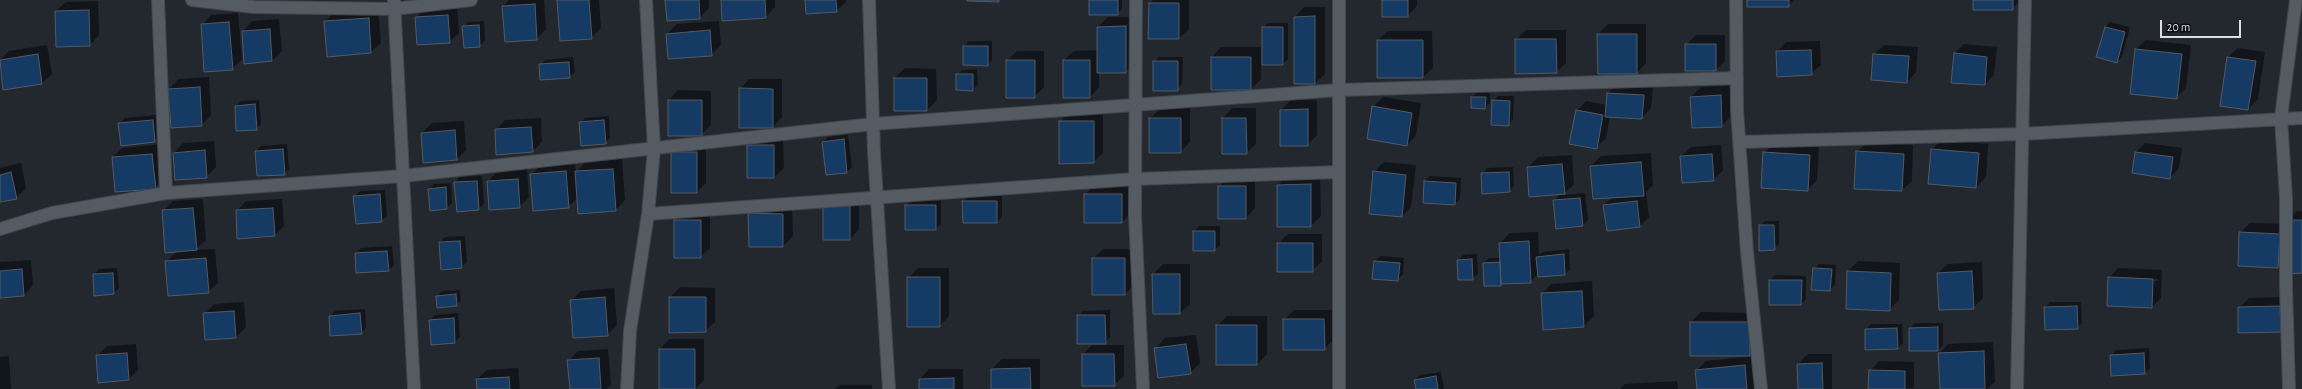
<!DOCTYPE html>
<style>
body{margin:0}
#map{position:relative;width:2302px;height:389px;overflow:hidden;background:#23282f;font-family:"Alegreya Sans",sans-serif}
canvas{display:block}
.scale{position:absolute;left:2160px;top:20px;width:81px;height:18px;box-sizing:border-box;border:2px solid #dbdee3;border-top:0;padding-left:5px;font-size:12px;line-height:14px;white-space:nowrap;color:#dbdee3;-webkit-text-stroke:3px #0e1113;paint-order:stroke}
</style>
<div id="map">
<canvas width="2302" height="389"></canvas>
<div class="scale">20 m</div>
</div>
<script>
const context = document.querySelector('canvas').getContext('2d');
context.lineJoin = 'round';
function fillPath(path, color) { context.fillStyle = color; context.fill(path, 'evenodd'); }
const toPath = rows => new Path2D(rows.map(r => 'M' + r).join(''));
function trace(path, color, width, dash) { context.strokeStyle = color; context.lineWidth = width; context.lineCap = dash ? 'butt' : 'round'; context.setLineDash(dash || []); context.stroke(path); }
fillPath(toPath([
 [509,0,544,0,546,29,537,39,503,6],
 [558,0,599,0,601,28,591,38],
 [666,0,709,0,709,8,700,18],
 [722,0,775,0,775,7,766,17],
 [806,0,846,0,846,2,836,11],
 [1090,0,1122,0,1122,9,1117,14],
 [1153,0,1189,0,1189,29,1179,38,1150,4],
 [1383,0,1417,0,1417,6,1407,16],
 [1748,0,1794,0,1788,6],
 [1974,0,2021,0,2012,9],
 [98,1,99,35,90,45,56,11,66,2],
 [457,6,459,33,449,42,416,18,426,8],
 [1304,7,1325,7,1325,74,1315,83,1295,83,1295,17],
 [378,9,381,43,371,52,328,55,325,21,335,12],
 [238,13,242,59,232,69,202,25,211,15],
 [1108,17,1135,17,1135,62,1126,72,1099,72,1099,87,1090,97,1064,60,1074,51,1098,50,1098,27],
 [279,19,282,51,272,61,245,63,243,31,252,21],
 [484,21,485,40,480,46,463,27,468,22],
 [719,21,721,45,711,55,667,34,677,24],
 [2110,22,2130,27,2122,57,2117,62,2105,27],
 [1268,23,1288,23,1288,59,1283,64,1263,28],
 [1608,24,1646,24,1646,63,1637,73,1599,73,1598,34],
 [1526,30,1566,30,1566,63,1556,72,1516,39],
 [1388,31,1432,31,1433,68,1423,77,1378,77,1378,40],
 [1696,35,1725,35,1725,61,1716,70,1686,45],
 [2146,40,2191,45,2186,88,2176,98,2136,49],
 [969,41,992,41,992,60,987,65,964,46],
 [1820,41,1821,65,1811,74,1777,52,1786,42],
 [1964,44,1997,47,1994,75,1985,84,1954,54],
 [47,45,52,74,42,83,4,89,0,60,9,51],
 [1884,45,1918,47,1916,72,1907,82,1874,54],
 [1221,47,1261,47,1261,79,1251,89,1212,57],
 [2238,48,2265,52,2258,99,2248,109,2228,57],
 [1017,51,1044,51,1044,87,1034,97,1007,61],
 [573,57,575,72,570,77,540,65,545,60],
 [1159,57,1183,57,1182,84,1177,90,1154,62],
 [905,68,936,69,937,100,927,110,895,110,895,78],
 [977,69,978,84,973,90,957,75,962,70],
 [209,77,211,115,202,125,169,89,179,79],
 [749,79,782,79,782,117,773,127,740,89],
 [1618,84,1653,86,1651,108,1642,118,1610,116,1606,138,1596,148,1577,111,1586,101,1607,105,1608,93],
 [1730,86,1731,116,1721,126,1691,97,1701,87],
 [678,90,711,91,711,125,701,135,669,100],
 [1477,92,1490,93,1490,103,1485,108,1472,97],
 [1498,96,1514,96,1513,120,1508,125,1493,101],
 [1383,97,1421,103,1416,135,1407,145,1373,107],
 [259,100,261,124,256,129,237,130,236,106,241,101],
 [1291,100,1317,100,1317,135,1308,144,1281,145,1281,110],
 [1190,108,1190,142,1180,152,1150,118,1160,109],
 [1232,108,1256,108,1256,144,1246,153,1223,153,1223,118],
 [1070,112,1103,112,1103,153,1093,162,1060,122],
 [157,115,160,136,154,141,120,123,125,118],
 [609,116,610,138,605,143,580,123,585,118],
 [541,118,542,142,533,151,496,130,505,120],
 [464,121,466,150,457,159,422,133,432,123],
 [848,135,852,167,847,172,823,142,828,137],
 [758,136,783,136,784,168,774,177,748,177,748,145],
 [1942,140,1988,144,1986,177,1976,187,1932,149],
 [214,141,216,167,206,177,174,153,183,143],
 [1867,142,1913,145,1912,181,1902,190,1857,152],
 [706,143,706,183,697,192,672,153],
 [1774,143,1819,146,1817,180,1808,190,1764,153],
 [2145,143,2182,148,2179,168,2170,178,2136,152],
 [162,144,165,178,155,188,113,157,122,148],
 [287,144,289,169,284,174,256,151,261,146],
 [1721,145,1723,170,1714,180,1681,156,1691,147],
 [1651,153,1653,185,1646,192,1649,217,1640,226,1604,205,1613,197,1591,166,1601,156],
 [1572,155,1574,184,1563,195,1585,193,1588,220,1583,225,1554,200,1561,194,1528,167,1538,157],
 [622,159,625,200,616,210,578,198,568,207,532,174,541,165,575,162,576,172,586,162],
 [1384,162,1416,165,1411,207,1402,216,1374,172],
 [21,163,26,188,16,198,0,201,0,168],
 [1513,167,1514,186,1509,192,1482,174,1487,168],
 [527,169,529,197,519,207,488,181,498,171],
 [1287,175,1320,175,1321,216,1311,226,1278,185],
 [482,176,484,204,478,209,455,182,460,177],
 [1430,176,1461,178,1460,199,1455,204,1425,181],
 [1228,177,1255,177,1255,208,1246,218,1219,187],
 [451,183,452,203,447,208,429,189,434,184],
 [1095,184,1131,184,1132,212,1122,222,1086,194],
 [385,190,387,216,381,221,355,196,360,191],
 [969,196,1002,196,1002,217,997,222,964,222,963,201],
 [859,197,859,229,850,239,824,207],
 [203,199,206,240,195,250,215,249,218,283,208,292,166,262,177,251,163,211,173,201],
 [282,199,284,226,275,235,237,211,246,201],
 [911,201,941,201,941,224,936,229,906,206],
 [759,204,792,204,793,236,783,246,750,246,749,214],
 [685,211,710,211,710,248,700,257,675,220],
 [2297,211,2302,211,2302,272,2288,256,2278,267,2240,233,2250,223,2287,224,2287,221],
 [1765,221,1779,221,1779,244,1774,249,1760,226],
 [1199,226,1220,226,1220,245,1215,250,1194,232],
 [1538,232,1539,255,1543,252,1569,249,1570,269,1565,274,1539,276,1539,273,1530,282,1502,283,1500,285,1484,263,1489,258,1501,258,1500,243,1510,233],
 [1288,234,1322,234,1322,261,1312,271,1278,244],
 [465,236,467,262,462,267,440,242,445,237],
 [392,246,394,265,388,271,356,253,361,248],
 [1103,249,1134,249,1135,284,1125,294,1093,259],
 [1477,254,1478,274,1472,279,1458,260,1463,255],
 [1380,256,1404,258,1403,274,1398,279,1375,261],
 [31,260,33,285,24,295,0,297,0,262],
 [1858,261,1900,263,1899,300,1889,310,1848,271],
 [1982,262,1983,298,1973,308,1938,273,1948,264],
 [1163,264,1190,264,1190,304,1180,313,1154,313,1153,274],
 [1819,264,1836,265,1835,285,1830,290,1814,269],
 [117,268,119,288,114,293,94,274,99,269],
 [918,268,949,268,949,316,940,326,908,278],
 [2118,268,2162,270,2161,298,2152,307,2109,278],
 [2117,277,2158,279,2158,281,2117,279],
 [1775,275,1806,276,1806,299,1801,304,1770,280],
 [1592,281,1594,316,1584,326,1544,329,1542,294,1551,284],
 [680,287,715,288,715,322,705,331,670,297],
 [614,288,617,325,607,335,572,300,581,291],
 [460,290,461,300,456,305,437,296,442,291],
 [2289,297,2290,321,2280,331,2239,308,2249,298],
 [244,302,246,327,236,337,205,314,214,304],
 [2050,302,2081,302,2082,323,2077,328,2045,307],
 [365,309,366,328,361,333,330,316,335,311],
 [1110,310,1110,337,1105,343,1078,316,1083,311],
 [1294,310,1333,310,1334,339,1324,349,1284,320],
 [1701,312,1759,313,1759,346,1749,355,1691,355,1691,322],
 [458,313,460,337,455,342,432,344,430,320,435,315],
 [1227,316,1267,316,1267,354,1257,364,1217,364,1217,326],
 [1915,323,1943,323,1943,345,1938,350,1910,328],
 [1871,324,1902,324,1903,343,1898,348,1866,329],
 [1196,335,1200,363,1190,373,1156,348,1165,338],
 [669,339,704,339,704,380,695,389,660,389,660,349],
 [1993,342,1995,382,1987,389,1941,389,1939,354,1948,344],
 [136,344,138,370,129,379,97,356,107,346],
 [1092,345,1124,345,1124,376,1114,385,1083,354],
 [2149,348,2150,368,2145,373,2111,355,2116,350],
 [608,349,611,385,606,389,571,389,568,361,578,351],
 [1808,354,1832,354,1832,389,1799,389,1798,364],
 [9,356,11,389,0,389,0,357],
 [1754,356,1757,389,1698,389,1696,371,1706,361],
 [1002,359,1040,359,1040,389,992,389,992,369],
 [1879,361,1914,362,1914,388,1869,389,1870,371],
 [518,368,520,389,478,389,477,379,487,370],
 [929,369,963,369,963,389,920,389,920,379],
 [1441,372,1444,389,1417,389,1415,380,1420,375],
 [1677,381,1678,389,1620,389,1625,384],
 [839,385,872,385,872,389,835,389]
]), '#0007');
const building = toPath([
 [557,0,589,0,592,39,560,41,557,0],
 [665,0,699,0,700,19,667,21,665,0],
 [721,0,765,0,766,18,722,21,721,0],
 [805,0,836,0,837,12,806,14,805,0],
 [967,0,999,0,999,2,967,1,967,0],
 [1089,0,1118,0,1118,15,1089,15,1089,0],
 [1382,0,1408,0,1408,17,1382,17,1382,0],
 [1747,0,1789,0,1789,7,1747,7,1747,0],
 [1973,0,2013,0,2013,10,1973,10,1973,0],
 [1149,3,1179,3,1179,39,1148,39,1149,3],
 [535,4,537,40,505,42,502,6,535,4],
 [89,10,90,46,56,47,55,11,89,10],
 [448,15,450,43,417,45,415,17,448,15],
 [1315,16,1315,84,1294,84,1294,17,1315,16],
 [369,18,371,53,327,57,324,21,369,18],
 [229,22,233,70,204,72,201,24,229,22],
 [479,25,480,47,464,48,462,26,479,25],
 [1126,26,1126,73,1097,73,1097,27,1126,26],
 [1262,27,1283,27,1283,65,1262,65,1262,27],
 [2105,27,2125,32,2117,63,2096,57,2105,27],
 [270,29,272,61,244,64,242,31,270,29],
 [710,30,712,56,668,59,666,34,710,30],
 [1597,34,1637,34,1637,74,1598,74,1597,34],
 [1515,39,1556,39,1557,73,1515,74,1515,39],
 [1377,40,1423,40,1423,78,1377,78,1377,40],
 [1685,44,1716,44,1716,71,1685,71,1685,44],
 [963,46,988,46,988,66,963,65,963,46],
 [2135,49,2182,54,2177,99,2130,94,2135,49],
 [1811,50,1812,75,1777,77,1776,51,1811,50],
 [1954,53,1987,57,1985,85,1951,83,1954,53],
 [38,54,42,84,3,90,0,60,38,54],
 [1873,54,1909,56,1907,83,1871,80,1873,54],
 [1211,57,1251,57,1251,90,1211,90,1211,57],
 [2227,57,2256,61,2248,110,2220,106,2227,57],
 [1006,60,1035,60,1035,98,1006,98,1006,60],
 [1063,60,1090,60,1090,98,1063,98,1063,60],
 [1153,61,1178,61,1178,91,1153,91,1153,61],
 [569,62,570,78,540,80,539,64,569,62],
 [956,74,973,74,973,91,956,90,956,74],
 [894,78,927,78,927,111,894,111,894,78],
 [200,87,202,126,171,128,168,89,200,87],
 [739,88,773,89,773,128,739,128,739,88],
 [1607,93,1644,95,1642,119,1605,117,1607,93],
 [1721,95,1722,127,1692,128,1690,97,1721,95],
 [1471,97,1486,97,1485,109,1471,108,1471,97],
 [668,100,702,100,702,136,668,136,668,100],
 [1492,100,1510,101,1509,126,1491,125,1492,100],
 [255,104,257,130,236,131,235,106,255,104],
 [1372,106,1412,113,1407,146,1367,139,1372,106],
 [1308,109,1308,146,1280,146,1280,110,1308,109],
 [1576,110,1603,115,1597,149,1569,144,1576,110],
 [1149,118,1181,118,1181,153,1149,153,1149,118],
 [1222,118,1246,118,1247,154,1222,154,1222,118],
 [153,120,155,142,121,146,118,123,153,120],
 [604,120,606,144,581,146,579,122,604,120],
 [1059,121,1094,121,1094,163,1059,164,1059,121],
 [531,127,533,152,496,155,495,129,531,127],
 [455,130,457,160,423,163,421,133,455,130],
 [844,139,847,173,826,175,822,142,844,139],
 [747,145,774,145,774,178,747,178,747,145],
 [283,149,285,175,257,176,255,151,283,149],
 [1931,149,1979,153,1976,188,1928,184,1931,149],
 [205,150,207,178,175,180,173,153,205,150],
 [1856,151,1904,154,1902,191,1854,189,1856,151],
 [671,152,697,152,697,193,671,193,671,152],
 [1763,152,1810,155,1808,191,1761,188,1763,152],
 [2135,152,2173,157,2170,179,2132,173,2135,152],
 [152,154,156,189,115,192,112,157,152,154],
 [1712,154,1714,181,1682,183,1680,156,1712,154],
 [1641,162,1644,196,1593,199,1590,166,1641,162],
 [1562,164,1565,194,1529,197,1527,167,1562,164],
 [613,169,616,211,578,214,575,171,613,169],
 [566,171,569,208,533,211,530,174,566,171],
 [1373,171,1406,175,1402,217,1369,214,1373,171],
 [11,172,17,199,0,202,0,175,11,172],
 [1509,172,1510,192,1482,194,1481,173,1509,172],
 [518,179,520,208,489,210,487,181,518,179],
 [477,181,479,210,457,212,454,182,477,181],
 [1424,181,1456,183,1455,205,1423,203,1424,181],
 [1311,184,1311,227,1277,227,1277,185,1311,184],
 [1218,186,1246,186,1246,219,1218,219,1218,186],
 [446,187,447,209,430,211,428,189,446,187],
 [380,194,382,222,356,224,353,196,380,194],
 [1084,194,1122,194,1122,223,1084,223,1084,194],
 [1580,198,1583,226,1556,229,1553,200,1580,198],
 [962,201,997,201,997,223,963,223,962,201],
 [1637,201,1640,227,1607,231,1603,205,1637,201],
 [905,205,936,205,936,230,905,230,905,205],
 [823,206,850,206,850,240,823,240,823,206],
 [193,208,197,250,165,253,162,210,193,208],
 [273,208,275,236,237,239,236,210,273,208],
 [748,213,783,214,783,247,749,247,748,213],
 [674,220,701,220,701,258,674,258,674,220],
 [2286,220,2302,220,2302,273,2288,274,2286,220],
 [1759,225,1774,225,1775,250,1759,251,1759,225],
 [1193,231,1215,231,1215,251,1193,251,1193,231],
 [2239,232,2280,234,2278,268,2238,266,2239,232],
 [460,241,462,268,441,270,439,242,460,241],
 [1529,241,1531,283,1501,284,1499,243,1529,241],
 [1277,243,1313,243,1313,272,1277,272,1277,243],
 [387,251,389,271,356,273,355,253,387,251],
 [1564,254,1565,275,1538,277,1536,257,1564,254],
 [206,258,209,293,168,296,165,261,206,258],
 [1092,258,1125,258,1125,295,1092,295,1092,258],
 [1472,259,1473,280,1458,280,1457,260,1472,259],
 [1374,261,1400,263,1398,281,1372,279,1374,261],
 [1500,262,1501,286,1484,286,1483,263,1500,262],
 [1813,268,1832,269,1830,291,1811,290,1813,268],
 [22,269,24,296,0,298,0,271,22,269],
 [1847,271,1891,273,1890,311,1846,309,1847,271],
 [1972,271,1974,309,1939,310,1937,273,1972,271],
 [113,273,114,294,94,296,93,274,113,273],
 [1152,274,1180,274,1180,314,1153,314,1152,274],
 [907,277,940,277,940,327,907,327,907,277],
 [2108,277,2153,279,2152,308,2107,306,2108,277],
 [1769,280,1802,280,1801,305,1769,305,1769,280],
 [1582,291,1584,327,1543,330,1541,293,1582,291],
 [456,294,457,306,437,308,436,296,456,294],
 [605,297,608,336,573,338,570,300,605,297],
 [669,297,706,297,706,332,669,333,669,297],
 [2077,306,2078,329,2045,330,2044,307,2077,306],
 [2280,306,2281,332,2238,333,2238,307,2280,306],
 [234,311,236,338,205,340,203,313,234,311],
 [360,313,362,334,330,336,329,316,360,313],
 [1077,315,1105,315,1106,344,1077,344,1077,315],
 [454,318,455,343,431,345,429,320,454,318],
 [1283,319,1324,319,1325,350,1283,350,1283,319],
 [1690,322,1750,322,1750,356,1690,356,1690,322],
 [1216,325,1257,325,1257,365,1216,365,1216,325],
 [1938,327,1938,351,1909,351,1909,328,1938,327],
 [1897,328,1898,349,1865,350,1865,329,1897,328],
 [1186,344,1191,374,1158,378,1154,348,1186,344],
 [659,349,695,349,695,389,659,389,659,349],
 [1984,351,1985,389,1940,389,1938,353,1984,351],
 [127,353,129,380,98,383,96,355,127,353],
 [2144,353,2145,374,2111,376,2110,355,2144,353],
 [1082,354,1114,354,1115,386,1082,386,1082,354],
 [599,358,601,389,570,389,567,360,599,358],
 [1822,363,1823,389,1798,389,1797,364,1822,363],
 [1745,365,1747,389,1697,389,1695,370,1745,365],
 [1030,368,1031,389,991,389,991,369,1030,368],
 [1869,370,1905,371,1905,389,1868,389,1869,370],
 [1436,376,1438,389,1416,389,1414,380,1436,376],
 [509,377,510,389,477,389,476,379,509,377],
 [954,378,954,389,919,389,919,379,954,378]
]);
fillPath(building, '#153a63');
trace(building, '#545a62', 1);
const minor = toPath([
 [158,0,166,193],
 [192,0,254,7,394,9,471,0],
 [394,0,414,389],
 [869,0,874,152,889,389],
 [1136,0,1135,215,1143,389],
 [1339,0,1339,389],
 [1736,0,1737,110,1747,252,1761,389],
 [1739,142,2022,134,2302,118],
 [648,214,1135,179,1339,172],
 [0,229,52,213,166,193,403,176,873,124,1339,90,1737,78],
 [627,389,630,331,648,214,654,149,646,0],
 [2017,389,2025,0],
 [2289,389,2286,287,2286,198,2281,118,2296,0]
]);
trace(minor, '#42464c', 14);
trace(minor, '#555b63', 12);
</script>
